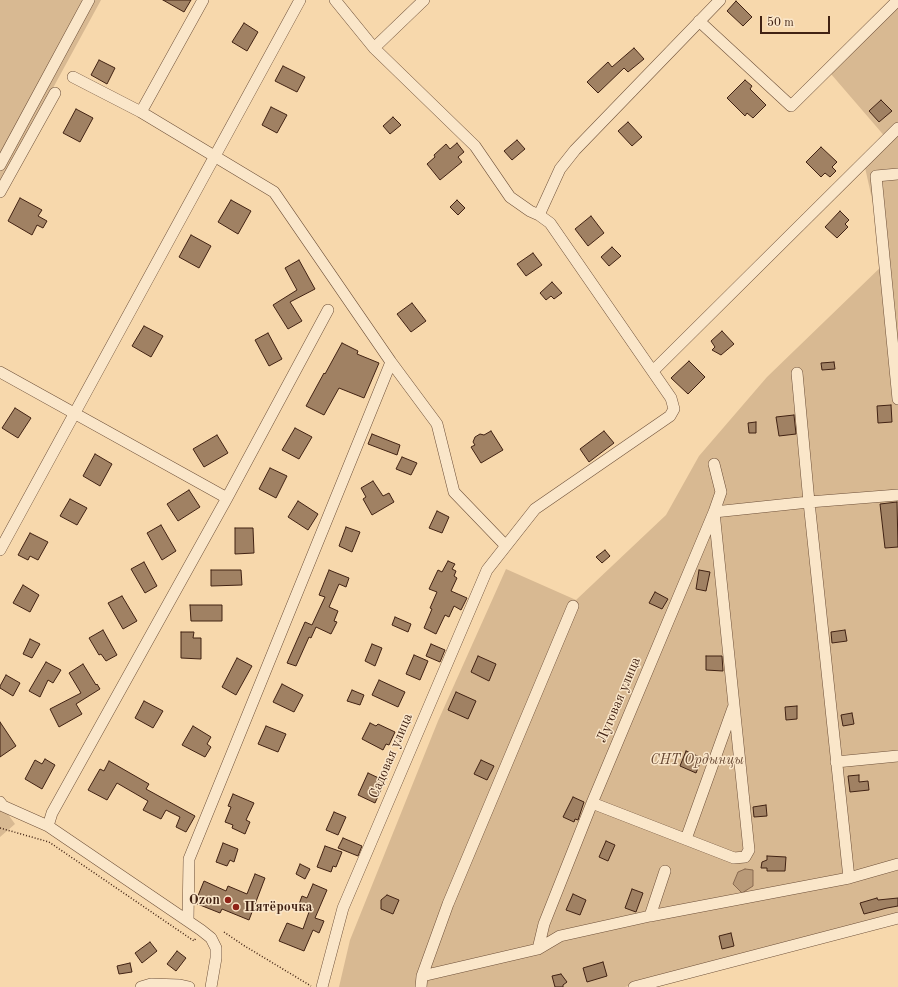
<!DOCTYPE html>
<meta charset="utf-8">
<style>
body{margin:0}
#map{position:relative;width:898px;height:987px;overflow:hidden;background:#f7d8ac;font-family:"Old Standard TT",serif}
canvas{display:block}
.scale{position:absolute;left:760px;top:16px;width:70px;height:18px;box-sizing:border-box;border:2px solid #412213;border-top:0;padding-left:5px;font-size:12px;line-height:14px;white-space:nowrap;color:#412213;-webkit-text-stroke:3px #fae6c9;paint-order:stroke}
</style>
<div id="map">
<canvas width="898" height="987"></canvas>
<div class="scale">50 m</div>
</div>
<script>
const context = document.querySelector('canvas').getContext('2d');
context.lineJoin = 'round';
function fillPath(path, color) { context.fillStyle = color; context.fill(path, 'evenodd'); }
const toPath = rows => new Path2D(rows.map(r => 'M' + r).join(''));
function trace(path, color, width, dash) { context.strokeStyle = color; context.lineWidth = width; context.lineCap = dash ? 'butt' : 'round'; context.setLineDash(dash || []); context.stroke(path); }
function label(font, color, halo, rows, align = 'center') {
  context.font = font + ' "Old Standard TT",serif'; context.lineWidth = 3; context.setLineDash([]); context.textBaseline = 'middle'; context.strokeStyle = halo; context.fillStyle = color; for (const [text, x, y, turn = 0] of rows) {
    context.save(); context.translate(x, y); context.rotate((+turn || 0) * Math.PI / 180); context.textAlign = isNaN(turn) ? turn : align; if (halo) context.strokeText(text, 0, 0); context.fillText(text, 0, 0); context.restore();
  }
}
fillPath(toPath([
 [0,0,101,0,0,185],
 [898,0,898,914,625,987,339,987,350,940,438,721,506,569,576,600,666,515,699,456,767,377,886,262,864,163,887,139,825,67],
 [0,803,15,824,0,837]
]), '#d8b992');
const water = toPath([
 [745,869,753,870,753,886,742,893,733,884,738,872,745,869]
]);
fillPath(water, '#b99a78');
trace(water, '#896a50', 1);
const building = toPath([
 [163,0,191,0,184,12,163,0],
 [736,1,752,17,743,26,727,11,736,1],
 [244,23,258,32,247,51,232,42,244,23],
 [634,48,644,59,628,72,624,68,598,93,587,82,608,62,612,67,634,48],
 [99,60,115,68,107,84,91,75,99,60],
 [283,66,305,77,297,92,275,81,283,66],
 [745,80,752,86,750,89,766,105,753,118,747,113,745,116,727,98,745,80],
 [881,100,892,111,879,122,869,111,881,100],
 [271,107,287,115,277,133,262,125,271,107],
 [76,109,93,118,80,142,63,133,76,109],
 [393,117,401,125,390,134,383,126,393,117],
 [628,122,642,137,632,146,618,131,628,122],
 [517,140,525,149,512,160,504,151,517,140],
 [457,143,464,152,458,157,462,162,440,180,427,164,435,157,434,155,446,144,450,149,457,143],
 [821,147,837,162,832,167,836,171,830,177,825,173,821,177,806,162,821,147],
 [20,198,42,210,38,216,47,221,43,228,37,225,32,235,8,221,20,198],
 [231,200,251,211,238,234,218,222,231,200],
 [457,200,465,208,458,215,450,207,457,200],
 [840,211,849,220,845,224,848,227,837,238,825,227,840,211],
 [591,216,604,233,588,246,575,229,591,216],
 [191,235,211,246,199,268,179,257,191,235],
 [612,247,621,256,609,266,601,257,612,247],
 [533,253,542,265,526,276,517,264,533,253],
 [299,260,315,289,290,302,302,321,288,329,273,305,297,290,285,268,299,260],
 [552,282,562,293,554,299,551,296,546,300,540,293,552,282],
 [412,303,426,321,411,332,397,314,412,303],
 [144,326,163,336,151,357,132,346,144,326],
 [722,331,734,344,721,355,712,350,715,347,711,341,722,331],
 [268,333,282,359,269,366,255,340,268,333],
 [342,343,358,351,357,354,379,363,364,398,339,388,324,415,306,406,324,373,325,374,342,343],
 [689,361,705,377,688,394,671,378,689,361],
 [834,362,835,369,822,370,821,363,834,362],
 [891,405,892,422,878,423,877,406,891,405],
 [15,408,31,418,18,438,2,428,15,408],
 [794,415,796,434,779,436,776,417,794,415],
 [756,422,756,433,749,433,748,423,756,422],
 [295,428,312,437,299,459,282,450,295,428],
 [491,431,503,450,481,463,471,447,475,445,473,442,475,437,480,434,484,435,491,431],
 [604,431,614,443,589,462,580,449,604,431],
 [372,434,400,445,397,455,368,444,372,434],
 [217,435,228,453,204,467,193,449,217,435],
 [95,454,112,464,100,486,83,476,95,454],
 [402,457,417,463,411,475,396,469,402,457],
 [270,468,287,476,276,498,259,489,270,468],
 [373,481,383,496,389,493,394,502,372,515,363,499,366,497,361,488,373,481],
 [189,490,200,507,178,521,167,504,189,490],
 [70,499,87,508,77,525,60,516,70,499],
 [298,501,318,514,308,530,288,517,298,501],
 [897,502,898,547,885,548,880,504,897,502],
 [437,511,449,517,442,533,429,528,437,511],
 [161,525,176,551,162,560,147,533,161,525],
 [346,527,360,532,352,552,339,546,346,527],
 [235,528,253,528,254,553,235,554,235,528],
 [30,533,48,542,38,560,30,556,28,560,18,555,30,533],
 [605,550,610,556,602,563,596,557,605,550],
 [448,561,455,564,452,569,456,571,454,576,457,578,451,591,467,598,461,610,454,606,449,617,445,615,436,634,424,628,432,609,430,608,437,592,429,589,438,570,442,572,448,561],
 [144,562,157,586,145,593,131,569,144,562],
 [211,570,241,570,242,585,211,586,211,570],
 [329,570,349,578,346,587,339,584,329,607,338,611,334,621,337,622,331,634,316,627,311,638,309,637,296,666,287,663,305,622,312,625,325,597,319,595,329,570],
 [699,570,710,572,706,591,696,589,699,570],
 [23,585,39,595,30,612,13,603,23,585],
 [655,592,668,599,662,609,649,603,655,592],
 [122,596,137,621,123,629,108,603,122,596],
 [190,605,222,605,222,621,191,621,190,605],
 [395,617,411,624,408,632,392,625,395,617],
 [103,630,117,655,106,661,101,654,99,655,89,638,103,630],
 [845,630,847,641,832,643,831,632,845,630],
 [181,632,194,632,193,638,201,638,201,659,181,658,181,632],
 [30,639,40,644,32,658,23,654,30,639],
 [372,644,382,648,375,666,365,661,372,644],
 [431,644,445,650,440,662,426,656,431,644],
 [414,655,428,661,420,680,406,674,414,655],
 [478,656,496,664,489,681,471,672,478,656],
 [706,656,722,656,723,671,706,670,706,656],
 [237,658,252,666,236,695,222,687,237,658],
 [46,662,61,670,53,683,48,680,40,697,29,691,46,662],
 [83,664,96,685,97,684,100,689,76,704,82,714,59,727,50,709,81,693,69,673,83,664],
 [6,675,20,683,13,696,0,688,0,686,6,675],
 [379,680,405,692,398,707,372,695,379,680],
 [282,684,303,695,294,712,273,702,282,684],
 [352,690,364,695,360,705,347,701,352,690],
 [456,692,476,701,468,719,448,710,456,692],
 [144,701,163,711,153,728,135,718,144,701],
 [797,706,797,719,786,720,785,707,797,706],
 [852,713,854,724,843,726,841,715,852,713],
 [0,722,16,746,0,757,0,722],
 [370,723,376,726,378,724,395,732,389,745,386,744,383,750,362,739,370,723],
 [193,726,211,737,207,744,211,747,205,757,182,745,193,726],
 [266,726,286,734,278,752,258,744,266,726],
 [686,751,702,758,696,773,680,766,686,751],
 [45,759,55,765,42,789,25,779,35,760,42,764,45,759],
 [481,760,494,766,487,780,474,774,481,760],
 [109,761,149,784,146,789,195,816,186,832,176,827,180,817,166,810,161,819,143,810,148,801,117,783,107,800,88,790,100,769,104,771,109,761],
 [368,773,385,781,375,803,358,795,368,773],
 [859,775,859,782,868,781,869,790,850,792,848,776,859,775],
 [233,794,254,803,246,820,250,822,245,834,232,828,233,825,225,822,231,807,228,806,233,794],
 [573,797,584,802,578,820,575,819,574,822,563,817,573,797],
 [766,805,767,816,754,817,753,807,766,805],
 [334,812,346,817,338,835,326,830,334,812],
 [343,838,362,846,358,856,338,848,343,838],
 [606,841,615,845,608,861,599,857,606,841],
 [223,843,238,849,234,862,230,860,227,866,216,862,223,843],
 [325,846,342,852,336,867,333,866,331,872,317,867,325,846],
 [767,856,786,857,785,871,767,871,767,868,761,868,762,862,767,860,767,856],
 [300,864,310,869,305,879,296,874,300,864],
 [255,874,265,878,249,920,222,909,220,913,195,903,204,881,226,891,228,886,247,894,255,874],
 [313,884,327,890,315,918,324,921,319,933,313,930,304,951,279,941,287,923,303,929,309,912,298,907,302,896,307,898,313,884],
 [632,889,643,893,636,912,625,908,632,889],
 [573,894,586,900,580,915,566,910,573,894],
 [387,895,399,900,393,914,381,909,381,900,387,895],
 [877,898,878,900,898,898,898,906,887,908,864,914,860,903,877,898],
 [731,933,734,946,722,949,719,936,731,933],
 [150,942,157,951,142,963,135,953,150,942],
 [177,951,186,958,176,971,167,964,177,951],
 [603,962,607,976,587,982,583,968,603,962],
 [130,963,132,972,119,974,117,966,130,963],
 [561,974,567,982,563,985,563,987,555,987,552,976,561,974]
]);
fillPath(building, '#a08163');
trace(building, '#412213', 1);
const minor = toPath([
 [203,0,141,112,274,192,391,362,437,424,454,492,505,545],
 [699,21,791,106,898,0],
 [374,48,424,0],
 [73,77,141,112],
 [0,165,89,0],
 [898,174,876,176,898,399],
 [0,192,55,93],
 [539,215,560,169,575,150,720,0],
 [653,371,898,128],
 [0,372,227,498],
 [797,373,809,502,849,878,898,864],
 [0,550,300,0],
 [836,762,898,756],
 [0,802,3,806,48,826,201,930,211,938,216,948,216,958,211,987],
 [592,803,734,858,745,857,749,850,714,512,809,502,898,495],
 [48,826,52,813,227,498,328,310],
 [686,839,733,708],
 [650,916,665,871],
 [188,921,189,859,391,362],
 [538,949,544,924,592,803,714,512,721,492,714,464],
 [422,976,448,904,573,606],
 [141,987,151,984,180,985,189,987],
 [322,987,343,908,487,570,535,509,670,416,674,409,671,398,550,223,539,215,530,211,510,197,475,146,374,48,335,0],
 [421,987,422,976,538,949,560,936,650,916,849,878],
 [634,987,898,918]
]);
trace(minor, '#6e5039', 12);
trace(toPath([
 [0,828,49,842,194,941,196,938],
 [224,932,243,945,311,986]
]), '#412213', 1.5, [1, 2]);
trace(minor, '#fae6c9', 11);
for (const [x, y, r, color] of [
 [228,900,4,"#8f2418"],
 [236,907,4,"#8f2418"]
]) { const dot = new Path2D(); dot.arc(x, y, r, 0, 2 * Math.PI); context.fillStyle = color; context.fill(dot); trace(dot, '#fae6c9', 1.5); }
label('14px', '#412213', '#fae6c9', [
 ["Луговая улица",619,700,-67],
 ["Садовая улица",391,756,-67]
]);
label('italic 14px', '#674833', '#fae6c9', [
 ["СНТ Ордынцы",697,760]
]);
label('bold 14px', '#412213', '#fae6c9', [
 ["Ozon",220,900],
 ["Пятёрочка",244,907,"left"]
], 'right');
</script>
